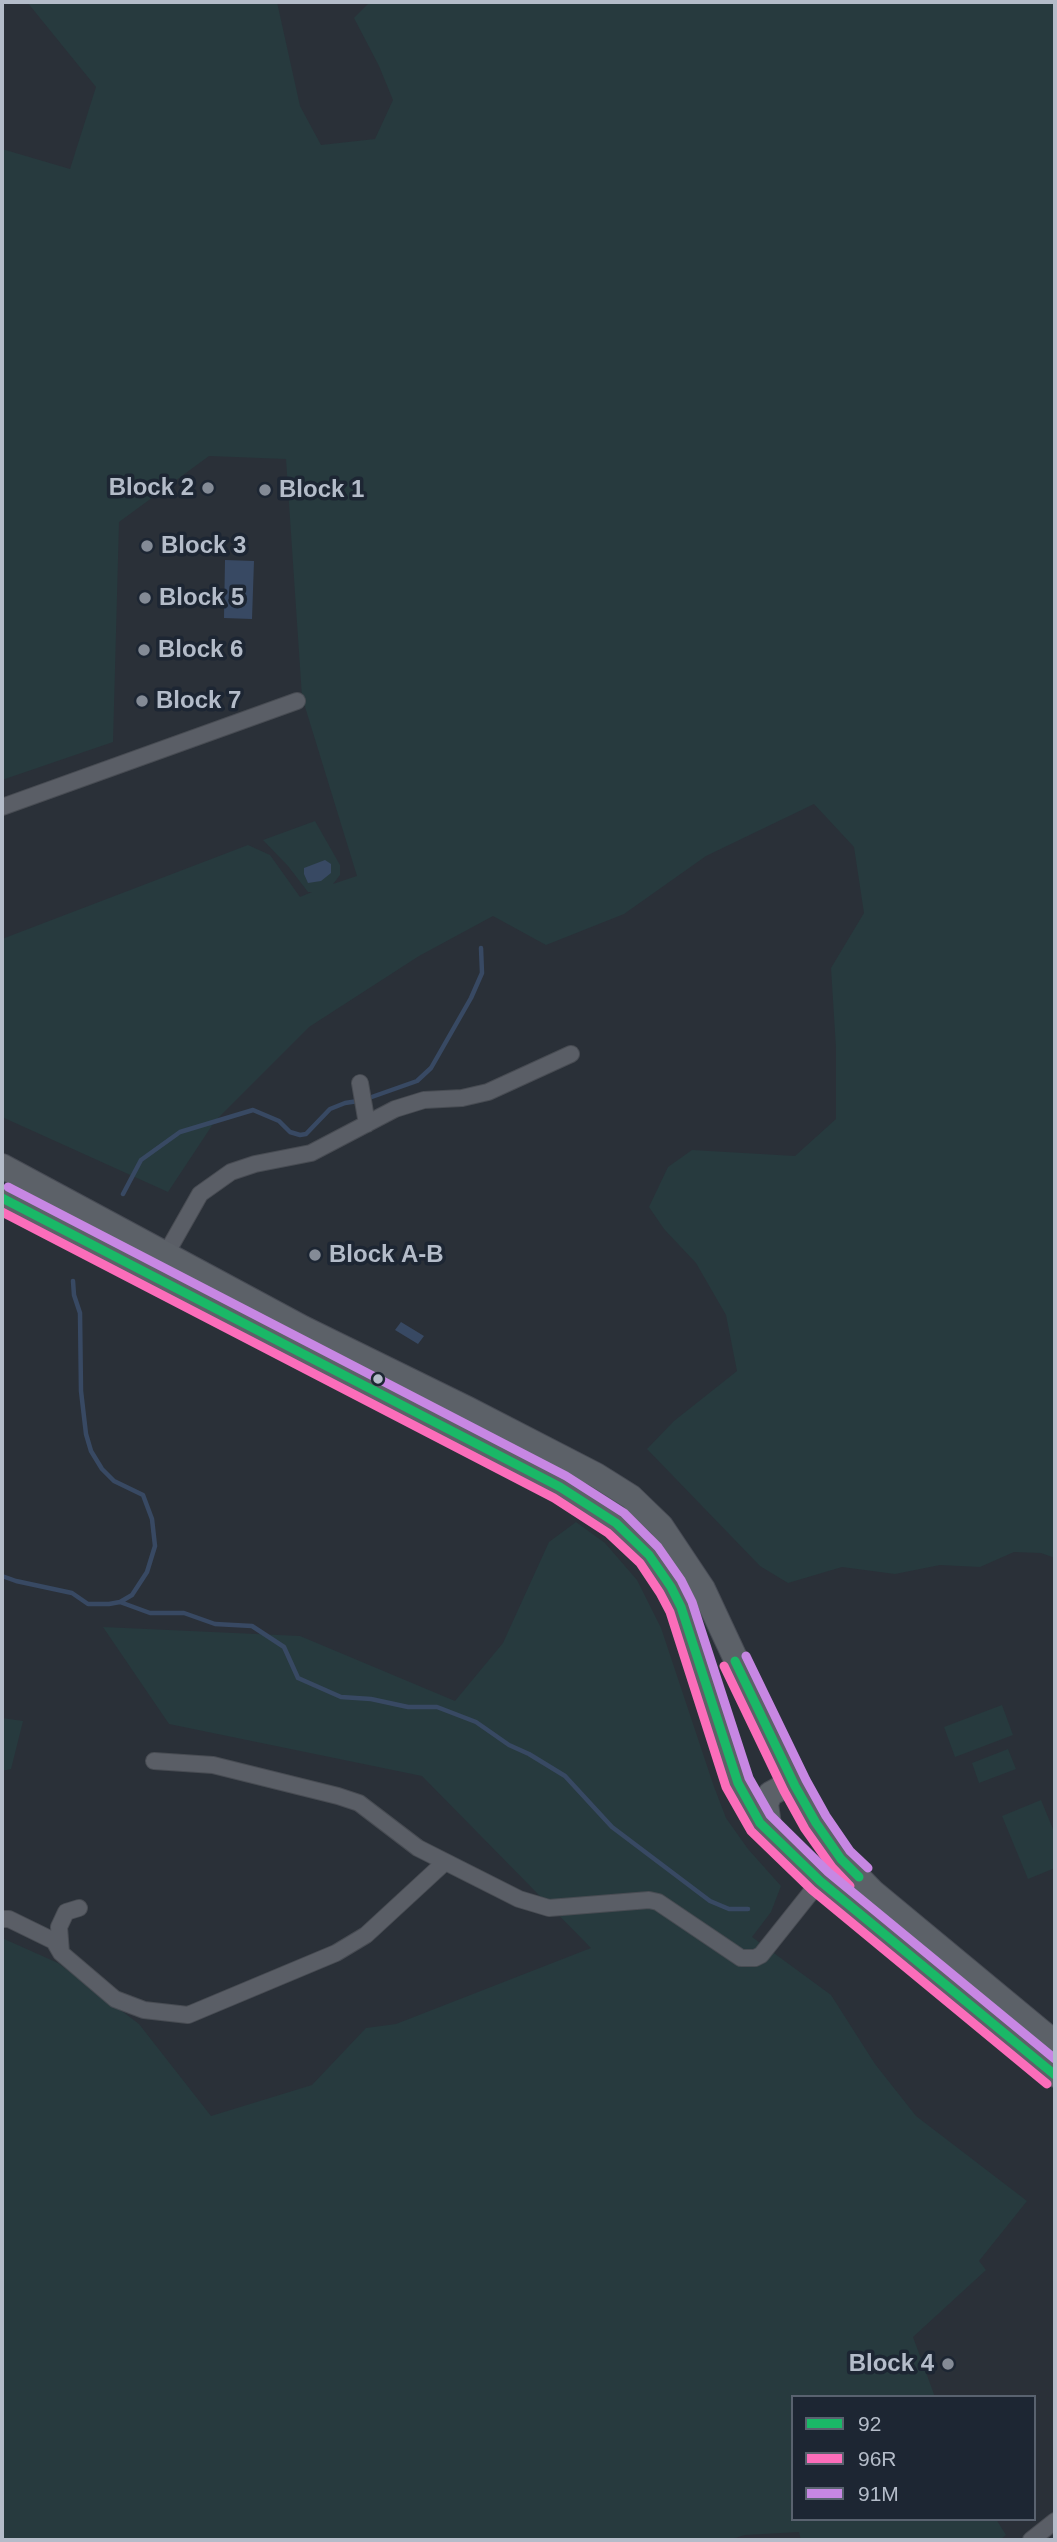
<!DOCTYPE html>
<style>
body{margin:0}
#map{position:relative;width:1057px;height:2542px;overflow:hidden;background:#2a3038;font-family:Arial,sans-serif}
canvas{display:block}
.frame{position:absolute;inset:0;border:4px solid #b4bcc9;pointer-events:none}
.legend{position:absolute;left:791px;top:2395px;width:245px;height:126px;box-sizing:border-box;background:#1d2633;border:2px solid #59626f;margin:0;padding:9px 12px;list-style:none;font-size:21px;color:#b4bcc9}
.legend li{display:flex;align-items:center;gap:14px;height:35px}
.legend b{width:35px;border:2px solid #59626f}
</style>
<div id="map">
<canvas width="1057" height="2542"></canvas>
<div class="frame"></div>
<ul class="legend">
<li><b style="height:9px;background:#1ab867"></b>92</li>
<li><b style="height:9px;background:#fb6dba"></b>96R</li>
<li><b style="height:9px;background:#c787e3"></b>91M</li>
</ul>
</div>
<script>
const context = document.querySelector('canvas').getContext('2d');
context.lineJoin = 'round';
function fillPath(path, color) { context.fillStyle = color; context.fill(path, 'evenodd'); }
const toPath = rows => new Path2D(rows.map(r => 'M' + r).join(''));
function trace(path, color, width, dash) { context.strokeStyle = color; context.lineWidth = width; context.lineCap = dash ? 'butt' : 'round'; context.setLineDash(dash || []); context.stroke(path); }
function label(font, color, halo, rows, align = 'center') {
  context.font = font + ' Arial,sans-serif'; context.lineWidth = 7; context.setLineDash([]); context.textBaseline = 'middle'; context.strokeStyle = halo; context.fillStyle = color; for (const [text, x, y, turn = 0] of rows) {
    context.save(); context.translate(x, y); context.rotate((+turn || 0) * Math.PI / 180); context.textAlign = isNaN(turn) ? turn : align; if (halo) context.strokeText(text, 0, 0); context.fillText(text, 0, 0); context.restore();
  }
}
fillPath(toPath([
 [27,2,277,2,300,106,321,145,375,139,393,100,379,66,354,18,370,2,1055,2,1055,1558,1041,1553,1014,1552,980,1567,940,1565,895,1574,842,1567,788,1583,760,1566,647,1449,674,1421,737,1371,726,1315,696,1263,664,1229,649,1207,668,1167,692,1150,795,1156,836,1119,836,1048,831,968,864,913,854,847,814,804,706,856,624,914,546,945,493,916,419,956,309,1027,215,1121,168,1192,2,1117,2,939,248,845,270,855,300,897,312,892,308,892,288,866,263,840,315,821,340,865,340,875,333,884,357,876,302,697,286,459,209,456,119,522,113,742,2,780,2,149,70,169,96,87],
 [576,1522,605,1543,637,1580,661,1628,713,1784,726,1818,748,1849,781,1886,771,1912,752,1937,831,1995,875,2064,916,2116,1027,2201,979,2261,986,2270,913,2337,935,2397,793,2397,793,2519,996,2519,1006,2535,1000,2540,801,2540,799,2532,745,2535,728,2540,2,2540,2,1938,58,1963,139,2024,211,2116,312,2085,366,2028,396,2024,591,1948,422,1776,169,1724,103,1627,300,1636,455,1701,503,1643,549,1542],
 [1002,1705,1013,1735,955,1757,944,1727],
 [2,1718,23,1721,11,1769,2,1771],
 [1008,1749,1016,1769,979,1783,972,1763],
 [1041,1800,1055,1834,1055,1868,1028,1879,1002,1816]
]), '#273a3e');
fillPath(toPath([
 [225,560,254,561,252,619,224,618],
 [325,860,331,864,331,873,321,881,308,883,304,874,304,868],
 [401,1322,424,1336,418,1344,395,1330]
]), '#384963');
trace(toPath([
 [366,1099,417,1081,431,1068,471,998,482,973,481,948],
 [123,1194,141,1160,180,1132,253,1110,279,1121,290,1132,300,1135,306,1134,330,1109,345,1103,358,1101],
 [2,1576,16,1581,72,1593,88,1604,109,1604,120,1602,132,1595,147,1572,155,1546,152,1519,143,1495,114,1481,102,1469,91,1451,86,1434,81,1391,80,1313,74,1295,73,1281],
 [120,1602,150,1613,184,1613,215,1624,252,1626,284,1647,298,1678,341,1697,371,1699,408,1707,437,1707,476,1722,509,1745,529,1754,565,1776,612,1827,710,1901,729,1909,748,1909]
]), '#384963', 4.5);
const street = toPath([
 [2,807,297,701],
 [360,1083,367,1124],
 [166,1254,200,1194,231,1172,255,1164,311,1153,395,1109,424,1100,462,1098,488,1092,571,1054],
 [154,1761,213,1765,338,1796,359,1803,418,1848,519,1899,549,1908,649,1900,658,1902,741,1958,755,1958,761,1955,820,1881],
 [2,1919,9,1919,54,1941,61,1953,115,1999,144,2010,188,2015,336,1953,366,1935,444,1863],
 [61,1953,59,1927,66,1912,79,1908],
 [1031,2540,1055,2521]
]);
const primary = toPath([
 [2,1166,303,1328,468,1409,596,1475,631,1497,661,1526,703,1589,795,1786,816,1823,841,1859,873,1892,1055,2043],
 [2,1198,560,1487,616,1523,649,1555,671,1587,681,1607,738,1783,760,1823,820,1881,1055,2075],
 [770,1832,766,1804,770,1794,783,1787,795,1786]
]);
trace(street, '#484c53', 18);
trace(primary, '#484c55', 26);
trace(street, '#5a5e66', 16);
trace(primary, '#5c6168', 24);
trace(toPath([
 [2,1198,560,1487,616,1523,649,1555,671,1587,681,1607,738,1783,760,1823,820,1881,1055,2075],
 [735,1661,795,1786,816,1823,841,1859,859,1877]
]), '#1ab867', 9);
trace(toPath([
 [2,1212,554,1498,608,1533,640,1563,660,1593,670,1612,726,1787,751,1831,812,1890,1047,2084],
 [724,1666,784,1791,805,1829,832,1867,850,1886]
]), '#fb6dba', 9);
trace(toPath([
 [8,1187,566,1476,624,1513,658,1547,681,1580,692,1602,749,1778,770,1815,828,1872,1055,2059],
 [746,1656,806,1780,826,1816,850,1851,868,1868]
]), '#c787e3', 9);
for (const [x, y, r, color] of [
 [208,488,7,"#848b96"],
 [265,490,7,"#848b96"],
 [147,546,7,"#848b96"],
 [145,598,7,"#848b96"],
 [144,650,7,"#848b96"],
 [142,701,7,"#848b96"],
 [315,1255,7,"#848b96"],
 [378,1379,6,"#b4bcc9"],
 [948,2364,7,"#848b96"]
]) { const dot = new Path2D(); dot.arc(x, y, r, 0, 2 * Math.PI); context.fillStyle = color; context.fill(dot); trace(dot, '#1d2633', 2.5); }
label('bold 24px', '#b4bcc9', '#1d2633', [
 ["Block 2",194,488,"right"],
 ["Block 1",279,490],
 ["Block 3",161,546],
 ["Block 5",159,598],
 ["Block 6",158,650],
 ["Block 7",156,701],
 ["Block A-B",329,1255],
 ["Block 4",934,2364,"right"]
], 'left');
</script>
